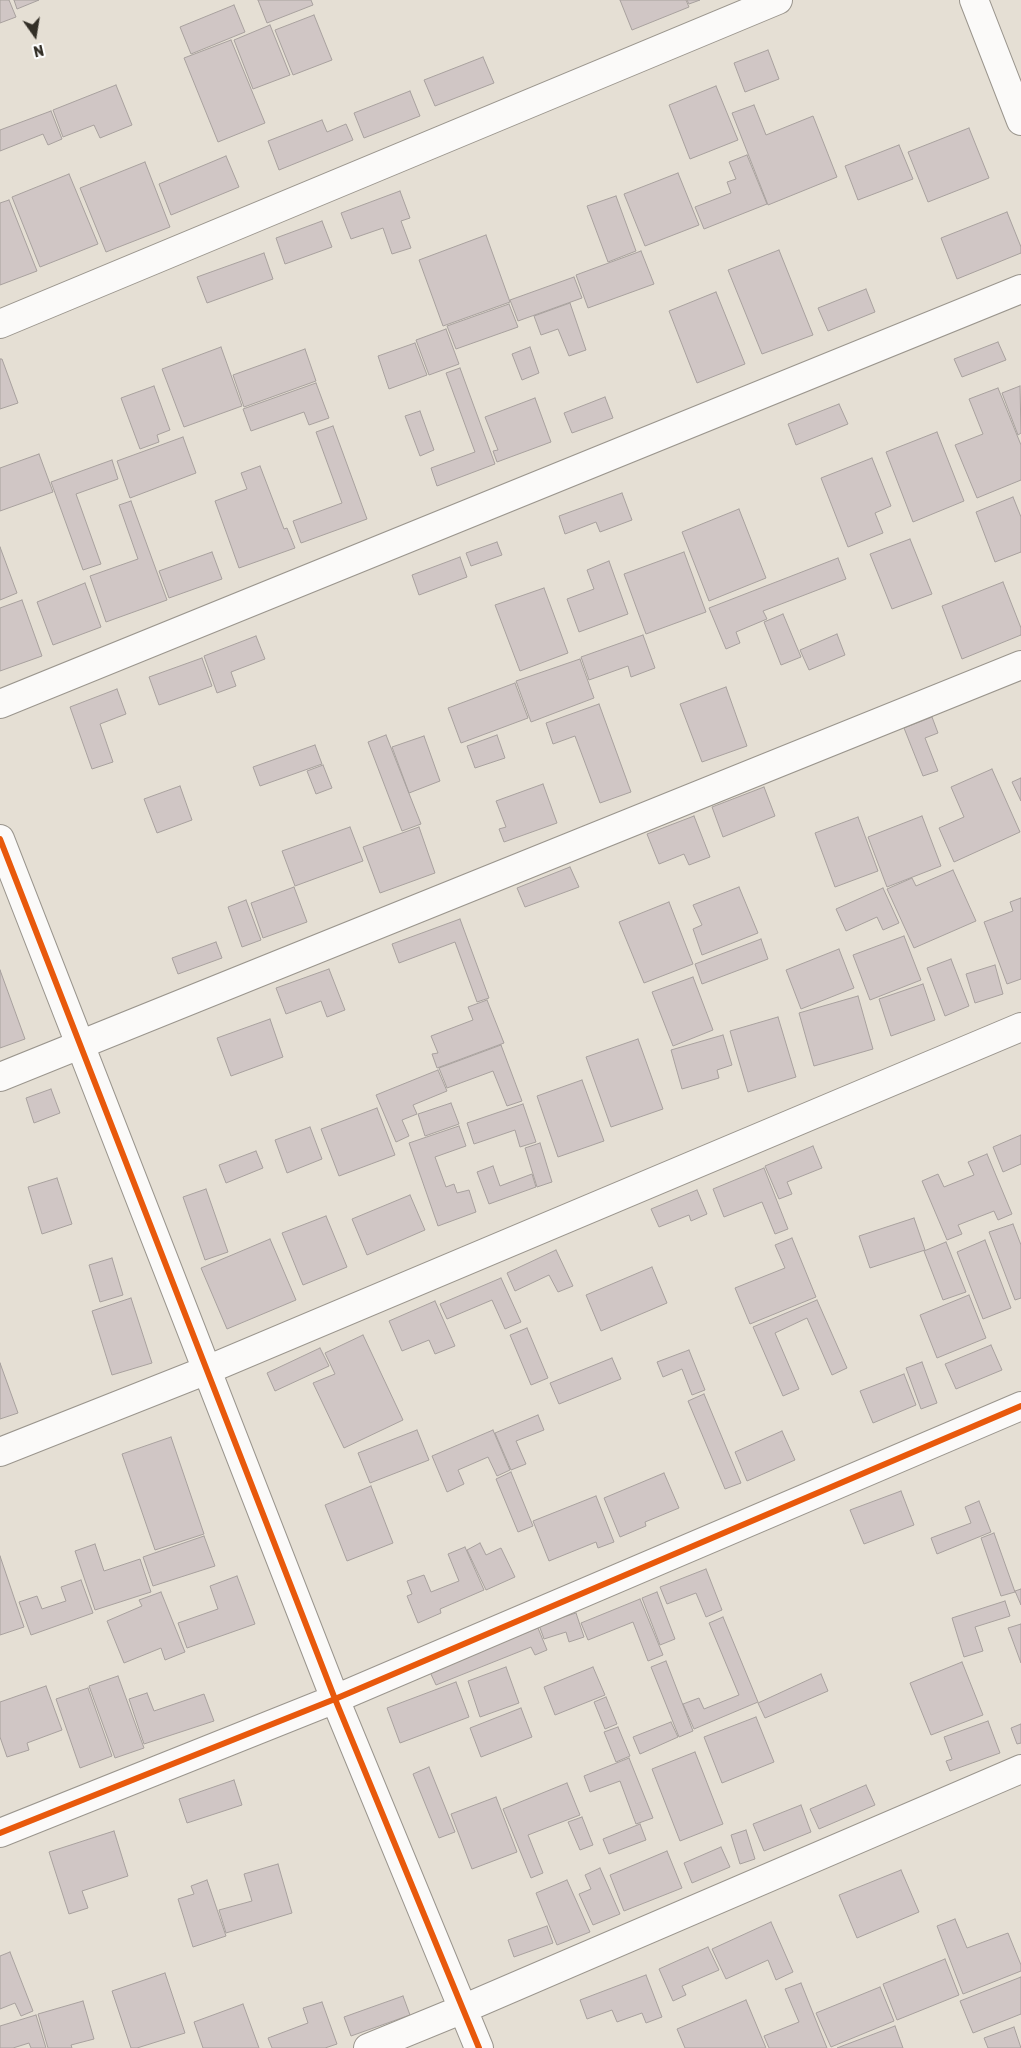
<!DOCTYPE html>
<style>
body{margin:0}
#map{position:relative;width:1021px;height:2048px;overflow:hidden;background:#e5dfd4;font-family:Rubik,sans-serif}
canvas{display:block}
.north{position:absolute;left:10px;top:10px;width:50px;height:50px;-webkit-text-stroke:4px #fff;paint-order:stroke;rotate:167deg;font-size:14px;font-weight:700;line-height:20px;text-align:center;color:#332f27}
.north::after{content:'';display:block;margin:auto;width:18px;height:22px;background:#332f27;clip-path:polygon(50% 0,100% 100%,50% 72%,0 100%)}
</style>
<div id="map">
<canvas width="1021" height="2048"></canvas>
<div class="north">N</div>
</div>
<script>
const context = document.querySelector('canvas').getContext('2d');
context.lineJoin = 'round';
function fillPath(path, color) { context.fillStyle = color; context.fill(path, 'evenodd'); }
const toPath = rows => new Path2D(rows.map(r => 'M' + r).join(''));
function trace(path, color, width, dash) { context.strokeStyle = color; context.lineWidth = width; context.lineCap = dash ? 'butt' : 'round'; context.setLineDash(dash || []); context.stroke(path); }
const building = toPath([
 [0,0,9,0,16,17,0,23,0,0],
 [14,0,39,0,17,9,14,0],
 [258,0,311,0,313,5,267,23,258,0],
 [620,0,686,0,689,7,632,30,620,0],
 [687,0,700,0,689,4,687,0],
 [234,5,245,32,191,54,180,27,234,5],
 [314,15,332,60,293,75,275,30,314,15],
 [270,25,290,75,253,89,234,40,270,25],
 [231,40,265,123,218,142,184,58,231,40],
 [768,50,779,79,745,92,734,63,768,50],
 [483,57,494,83,435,106,424,80,483,57],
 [116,85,132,125,100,138,94,125,63,137,53,110,116,85],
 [716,86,738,140,690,159,669,105,716,86],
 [410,91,420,116,364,138,354,113,410,91],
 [754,105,766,135,813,116,837,177,768,205,732,113,754,105],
 [51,111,62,139,48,145,43,134,0,151,0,130,51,111],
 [322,120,327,132,346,124,353,140,279,170,268,141,322,120],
 [969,128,989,178,928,202,908,152,969,128],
 [899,145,913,179,858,200,845,166,899,145],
 [747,155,767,204,704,229,695,207,731,193,727,182,736,179,729,162,747,155],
 [226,156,239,187,171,215,159,184,226,156],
 [145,162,170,227,106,252,80,188,145,162],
 [678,173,699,225,645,246,624,194,678,173],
 [69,174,98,244,40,267,12,197,69,174],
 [400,191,410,218,401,221,411,248,392,254,383,228,351,239,341,213,400,191],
 [616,196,636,251,608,262,587,206,616,196],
 [9,200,37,271,0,285,0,203,9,200],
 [1007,212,1021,247,1021,253,957,279,941,238,1007,212],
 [322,221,332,247,285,264,276,238,322,221],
 [486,235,510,302,443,326,419,260,486,235],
 [779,250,813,335,762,354,728,270,779,250],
 [641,251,654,284,588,308,576,275,641,251],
 [264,253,273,279,207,303,197,277,264,253],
 [574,277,582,298,518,321,510,300,574,277],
 [866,289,875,312,828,331,818,308,866,289],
 [716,292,745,364,697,383,669,311,716,292],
 [570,303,586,350,569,356,558,329,541,335,534,316,570,303],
 [509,304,518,327,456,349,447,326,509,304],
 [446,329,459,364,429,375,416,340,446,329],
 [998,342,1006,360,962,377,954,359,998,342],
 [415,343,427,375,389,389,378,356,415,343],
 [221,347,242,406,184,427,162,369,221,347],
 [530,347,539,373,522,380,512,354,530,347],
 [305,349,316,381,244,407,233,375,305,349],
 [0,359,2,359,18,403,0,409,0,359],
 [460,368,495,464,437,486,431,468,475,452,446,373,460,368],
 [316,383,329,418,309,425,304,412,251,431,243,409,316,383],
 [154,386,170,430,157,435,159,442,140,449,121,398,154,386],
 [1020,386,1021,433,1018,435,1002,393,1020,386],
 [998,388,1021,445,1021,480,977,498,955,445,983,434,969,399,998,388],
 [605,397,613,418,572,433,564,413,605,397],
 [535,398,551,442,497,462,493,451,498,450,485,417,535,398],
 [839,404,848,424,796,445,788,424,839,404],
 [420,411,434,450,420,456,405,416,420,411],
 [333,426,367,519,301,543,293,521,342,503,316,432,333,426],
 [937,432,964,501,913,522,886,452,937,432],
 [183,437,196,473,130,498,117,461,183,437],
 [39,454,53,492,0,511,0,468,39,454],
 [872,458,891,506,875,513,883,533,848,547,821,478,872,458],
 [112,460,118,479,76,494,101,564,83,570,51,482,112,460],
 [260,466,284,529,287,528,295,548,239,568,215,501,247,489,241,473,260,466],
 [622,493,632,520,600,532,596,522,565,534,559,516,622,493],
 [1013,497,1021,517,1021,552,995,562,976,512,1013,497],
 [131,501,167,600,106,622,90,576,138,559,119,505,131,501],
 [739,509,766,578,709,601,682,532,739,509],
 [910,539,932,594,892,609,870,554,910,539],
 [497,542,502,555,471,566,466,553,497,542],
 [0,547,17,593,0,600,0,547],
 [212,552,222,579,169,598,159,571,212,552],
 [684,552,706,612,646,634,624,574,684,552],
 [460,557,467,577,419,595,412,575,460,557],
 [838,558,846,579,763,611,767,619,736,632,740,643,726,649,709,608,838,558],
 [609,561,628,614,579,632,567,599,594,589,587,570,609,561],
 [1003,582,1021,628,1021,635,962,659,942,606,1003,582],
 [85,583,101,627,53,645,37,602,85,583],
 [544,588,568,653,520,671,495,605,544,588],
 [22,600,42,656,0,671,0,608,22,600],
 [783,614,801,657,781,665,764,622,783,614],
 [837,634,845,655,809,670,800,650,837,634],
 [643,635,655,668,631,677,628,666,589,680,581,657,643,635],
 [256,636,265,659,231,672,236,686,217,693,204,656,256,636],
 [202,658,212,686,159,705,149,677,202,658],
 [580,659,594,698,531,722,516,681,580,659],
 [515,683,528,718,461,743,448,708,515,683],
 [726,687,747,746,702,762,680,704,726,687],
 [117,689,126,714,100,724,113,762,92,769,70,707,117,689],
 [599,704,631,792,600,803,575,736,553,744,546,723,599,704],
 [932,717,938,733,925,738,938,771,923,776,904,728,932,717],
 [386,735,421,824,402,831,368,742,386,735],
 [497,735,505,758,475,768,467,746,497,735],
 [424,736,440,781,409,793,392,747,424,736],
 [315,745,322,764,260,786,253,767,315,745],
 [323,765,332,788,316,794,307,771,323,765],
 [992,769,1020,832,954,862,939,828,964,817,951,787,992,769],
 [1021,778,1021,801,1012,782,1021,778],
 [543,784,557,823,504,842,499,829,506,827,496,801,543,784],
 [180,786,192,820,157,833,144,799,180,786],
 [764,787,775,816,723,837,712,807,764,787],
 [694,816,710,857,689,865,684,854,659,864,647,834,694,816],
 [922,816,941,866,887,887,868,837,922,816],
 [858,817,878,871,835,887,815,833,858,817],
 [350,827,363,861,295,886,282,851,350,827],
 [419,827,435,873,380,893,363,847,419,827],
 [570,867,579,887,525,907,517,888,570,867],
 [953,870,976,921,914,948,887,889,912,878,916,886,953,870],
 [294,887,307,922,263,938,251,903,294,887],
 [739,887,758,933,702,955,693,929,702,925,693,905,739,887],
 [883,888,899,923,883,930,877,917,846,931,836,909,883,888],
 [1021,898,1021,979,1007,984,984,922,1013,911,1010,902,1021,898],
 [246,900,261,940,242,947,228,907,246,900],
 [669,902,693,964,644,983,619,922,669,902],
 [460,919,489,998,477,1002,455,942,399,963,392,944,460,919],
 [904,936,921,980,870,1000,853,955,904,936],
 [761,939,768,959,702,984,695,964,761,939],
 [216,942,222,958,178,974,172,958,216,942],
 [839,949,854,988,801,1009,786,970,839,949],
 [951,959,969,1006,945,1016,927,968,951,959],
 [995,965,1003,994,975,1003,966,974,995,965],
 [329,969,345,1010,327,1017,321,1001,286,1014,276,988,329,969],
 [0,970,25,1039,0,1048,0,970],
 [693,977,713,1030,673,1046,652,992,693,977],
 [923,984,935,1020,891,1036,879,999,923,984],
 [858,996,873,1049,814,1066,799,1013,858,996],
 [487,1000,504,1043,437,1068,432,1054,438,1053,431,1036,473,1020,468,1007,487,1000],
 [778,1017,796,1077,748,1092,730,1031,778,1017],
 [270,1019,283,1057,231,1076,217,1038,270,1019],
 [723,1035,732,1065,717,1070,719,1078,682,1089,671,1050,723,1035],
 [638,1039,663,1109,611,1127,586,1057,638,1039],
 [501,1045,522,1101,507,1106,493,1071,447,1088,439,1068,501,1045],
 [438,1070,447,1091,413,1105,417,1114,402,1120,409,1136,396,1142,376,1095,438,1070],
 [582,1080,604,1141,558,1157,537,1096,582,1080],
 [51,1089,60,1113,34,1123,26,1098,51,1089],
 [451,1103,459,1124,425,1136,418,1114,451,1103],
 [523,1104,536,1142,520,1147,515,1130,474,1144,467,1123,523,1104],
 [377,1108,395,1155,339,1176,321,1129,377,1108],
 [459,1126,466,1146,435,1157,446,1187,454,1184,457,1193,469,1190,476,1212,438,1226,409,1143,459,1126],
 [310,1127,322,1159,287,1173,275,1140,310,1127],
 [1021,1135,1021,1164,1003,1172,993,1147,1021,1135],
 [540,1143,552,1182,537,1187,525,1148,540,1143],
 [813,1146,822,1168,787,1182,792,1194,779,1199,765,1166,813,1146],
 [256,1151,263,1168,226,1183,219,1165,256,1151],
 [987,1154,1012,1214,998,1220,994,1211,958,1225,962,1234,947,1240,922,1181,938,1174,944,1187,974,1175,968,1162,987,1154],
 [493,1166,500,1186,532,1174,536,1187,489,1204,477,1172,493,1166],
 [764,1168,788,1229,775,1234,762,1202,724,1217,713,1189,764,1168],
 [57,1178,72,1224,42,1234,28,1187,57,1178],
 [206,1189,228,1252,205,1260,183,1197,206,1189],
 [697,1190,707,1214,691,1221,689,1215,659,1227,651,1209,697,1190],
 [410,1195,425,1230,367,1255,352,1219,410,1195],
 [326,1216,347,1267,303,1285,282,1233,326,1216],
 [914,1218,925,1250,870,1268,859,1236,914,1218],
 [1013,1224,1021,1245,1021,1298,1015,1300,989,1232,1013,1224],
 [792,1238,816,1297,750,1324,735,1288,785,1268,775,1245,792,1238],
 [270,1239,296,1300,227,1329,201,1268,270,1239],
 [985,1240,1011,1308,983,1319,957,1252,985,1240],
 [946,1242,966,1292,943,1300,924,1251,946,1242],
 [556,1250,573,1286,558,1292,549,1275,515,1291,507,1273,556,1250],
 [112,1258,123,1295,100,1302,89,1265,112,1258],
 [652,1267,667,1303,601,1331,586,1295,652,1267],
 [501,1278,521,1322,505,1329,492,1300,447,1319,440,1304,501,1278],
 [969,1295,986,1338,937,1358,920,1315,969,1295],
 [131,1298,152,1363,112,1375,92,1311,131,1298],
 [817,1300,847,1368,832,1375,807,1318,775,1333,799,1389,783,1396,753,1327,817,1300],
 [435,1301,455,1346,435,1354,429,1340,402,1351,389,1321,435,1301],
 [527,1328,548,1378,531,1385,510,1335,527,1328],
 [363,1335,403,1420,344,1448,313,1383,335,1374,325,1353,363,1335],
 [991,1345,1002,1370,956,1389,945,1364,991,1345],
 [320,1348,329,1366,275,1391,267,1373,320,1348],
 [689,1350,705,1390,692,1395,682,1369,663,1377,657,1362,689,1350],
 [612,1358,621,1379,559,1404,550,1383,612,1358],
 [922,1362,937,1403,921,1409,906,1368,922,1362],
 [0,1363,18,1413,0,1419,0,1363],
 [904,1374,916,1405,873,1423,860,1391,904,1374],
 [704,1394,741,1483,725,1489,688,1401,704,1394],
 [538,1415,544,1430,516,1441,526,1464,511,1470,495,1433,538,1415],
 [417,1430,429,1460,370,1483,358,1453,417,1430],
 [493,1430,510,1470,497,1476,488,1457,458,1470,464,1484,447,1492,432,1456,493,1430],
 [782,1431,795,1460,747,1481,735,1452,782,1431],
 [171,1437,204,1534,155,1550,122,1454,171,1437],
 [511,1472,533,1526,518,1532,496,1479,511,1472],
 [664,1473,679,1508,645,1522,646,1526,620,1537,604,1498,664,1473],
 [371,1486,393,1543,347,1561,325,1505,371,1486],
 [901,1491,914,1525,864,1544,850,1510,901,1491],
 [596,1496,614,1542,598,1548,596,1542,549,1561,533,1521,596,1496],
 [979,1501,991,1532,937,1554,931,1538,971,1523,965,1507,979,1501],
 [994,1533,1015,1592,1001,1596,981,1538,994,1533],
 [204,1536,215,1566,153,1586,143,1557,204,1536],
 [480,1543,486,1555,501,1548,515,1577,486,1590,467,1550,480,1543],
 [95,1544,104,1571,140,1559,151,1592,95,1610,75,1551,95,1544],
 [465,1547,484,1590,440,1609,441,1613,418,1623,407,1596,412,1594,407,1581,424,1575,431,1592,459,1581,448,1554,465,1547],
 [0,1556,24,1627,0,1635,0,1556],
 [706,1569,722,1610,706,1617,696,1593,667,1604,660,1587,706,1569],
 [237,1576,255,1624,187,1648,178,1623,218,1609,210,1586,237,1576],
 [81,1580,93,1613,31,1635,19,1602,37,1596,42,1609,66,1601,61,1587,81,1580],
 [1021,1589,1021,1605,1015,1591,1021,1589],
 [161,1592,185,1652,165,1660,161,1648,124,1663,107,1621,142,1606,139,1600,161,1592],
 [657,1592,675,1639,660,1645,642,1598,657,1592],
 [640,1599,663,1655,648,1661,633,1622,588,1640,581,1623,640,1599],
 [1005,1601,1010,1616,975,1627,983,1651,964,1657,952,1618,1005,1601],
 [576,1613,584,1637,569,1642,566,1632,544,1639,539,1625,576,1613],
 [723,1617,758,1702,694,1729,683,1704,699,1698,704,1709,739,1695,709,1623,723,1617],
 [1021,1624,1021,1663,1008,1628,1021,1624],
 [538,1628,547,1650,535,1655,531,1647,436,1685,430,1672,538,1628],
 [666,1661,693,1731,679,1737,651,1667,666,1661],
 [962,1662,983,1715,931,1735,910,1683,962,1662],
 [506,1667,519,1703,480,1717,468,1681,506,1667],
 [593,1667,605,1695,555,1715,544,1687,593,1667],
 [821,1674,828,1691,765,1718,758,1703,821,1674],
 [118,1676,144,1748,115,1758,89,1686,118,1676],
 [456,1682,469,1717,400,1743,387,1708,456,1682],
 [46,1686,62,1730,27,1743,29,1750,7,1757,0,1737,0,1702,46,1686],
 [88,1688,112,1756,80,1768,56,1699,88,1688],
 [147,1693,154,1711,204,1694,214,1721,144,1744,129,1699,147,1693],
 [606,1697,617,1724,605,1729,594,1702,606,1697],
 [521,1708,532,1737,481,1757,470,1728,521,1708],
 [756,1717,774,1762,722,1783,704,1737,756,1717],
 [988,1721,1000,1753,950,1771,946,1761,952,1759,944,1737,988,1721],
 [671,1722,678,1737,640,1754,633,1737,671,1722],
 [1021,1724,1021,1743,1017,1744,1011,1728,1021,1724],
 [618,1727,630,1756,616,1762,604,1732,618,1727],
 [695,1752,723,1824,680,1841,652,1769,695,1752],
 [629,1758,653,1818,636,1824,620,1781,590,1792,584,1776,629,1758],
 [429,1767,455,1832,439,1838,413,1774,429,1767],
 [234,1780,242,1805,187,1823,179,1799,234,1780],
 [567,1783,580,1815,528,1835,543,1873,531,1878,503,1809,567,1783],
 [866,1785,875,1805,819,1829,810,1809,866,1785],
 [496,1797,517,1852,472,1869,451,1814,496,1797],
 [801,1805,811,1832,764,1851,753,1824,801,1805],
 [582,1817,593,1845,580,1850,568,1822,582,1817],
 [640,1824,646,1840,609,1854,603,1839,640,1824],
 [746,1830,755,1859,740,1864,731,1835,746,1830],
 [114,1831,128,1876,82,1891,88,1908,69,1914,49,1852,114,1831],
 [721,1847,730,1867,692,1883,684,1863,721,1847],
 [667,1851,682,1888,624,1911,610,1875,667,1851],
 [278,1864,292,1913,226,1933,219,1910,252,1901,244,1874,278,1864],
 [600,1868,620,1914,593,1925,579,1894,591,1889,585,1875,600,1868],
 [901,1870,919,1912,857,1938,839,1895,901,1870],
 [207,1880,226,1936,193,1947,178,1899,194,1894,191,1886,207,1880],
 [567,1880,590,1932,557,1945,536,1893,567,1880],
 [955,1919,967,1948,1008,1933,1021,1965,1021,1971,963,1994,937,1926,955,1919],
 [771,1922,793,1972,776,1980,768,1960,726,1979,712,1949,771,1922],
 [547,1926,553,1943,514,1957,508,1940,547,1926],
 [708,1947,719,1970,682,1986,686,1995,673,2001,659,1969,708,1947],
 [10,1952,33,2011,21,2016,15,2003,0,2009,0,1956,10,1952],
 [945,1959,959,1995,897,2020,883,1984,945,1959],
 [165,1973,185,2033,137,2048,131,2048,112,1991,165,1973],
 [646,1975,662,2017,646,2023,642,2013,617,2022,612,2010,587,2019,580,2000,646,1975],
 [1021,1977,1021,2014,973,2033,960,2001,1021,1977],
 [801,1983,827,2048,769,2048,764,2036,799,2022,785,1989,801,1983],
 [880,1987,894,2021,831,2047,816,2013,880,1987],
 [403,1996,410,2015,351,2036,344,2017,403,1996],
 [746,2000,766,2048,685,2048,677,2029,746,2000],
 [83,2001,94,2039,71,2045,72,2048,48,2048,38,2014,83,2001],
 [322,2002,337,2044,325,2048,272,2048,268,2038,308,2023,303,2008,322,2002],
 [243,2004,259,2048,203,2048,194,2022,243,2004],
 [36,2015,46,2048,31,2048,29,2043,13,2048,0,2048,0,2026,36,2015],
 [895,2026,903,2048,837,2048,895,2026],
 [1014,2027,1021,2048,988,2048,984,2038,1014,2027]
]);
fillPath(building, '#d0c6c5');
trace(building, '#a8a19e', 1);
const minor = toPath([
 [974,0,1021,121],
 [0,324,778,0],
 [0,704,1021,289],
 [0,839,335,1699,479,2048],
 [0,1077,1021,665],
 [0,1452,207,1370,1021,1027],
 [0,1833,335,1699,1021,1406],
 [368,2048,463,2009,1021,1769]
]);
trace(minor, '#9a958d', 30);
trace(minor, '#fbfaf9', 28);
trace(toPath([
 [0,839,335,1699,479,2048],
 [0,1833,335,1699,1021,1406]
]), '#e8590c', 6);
</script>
